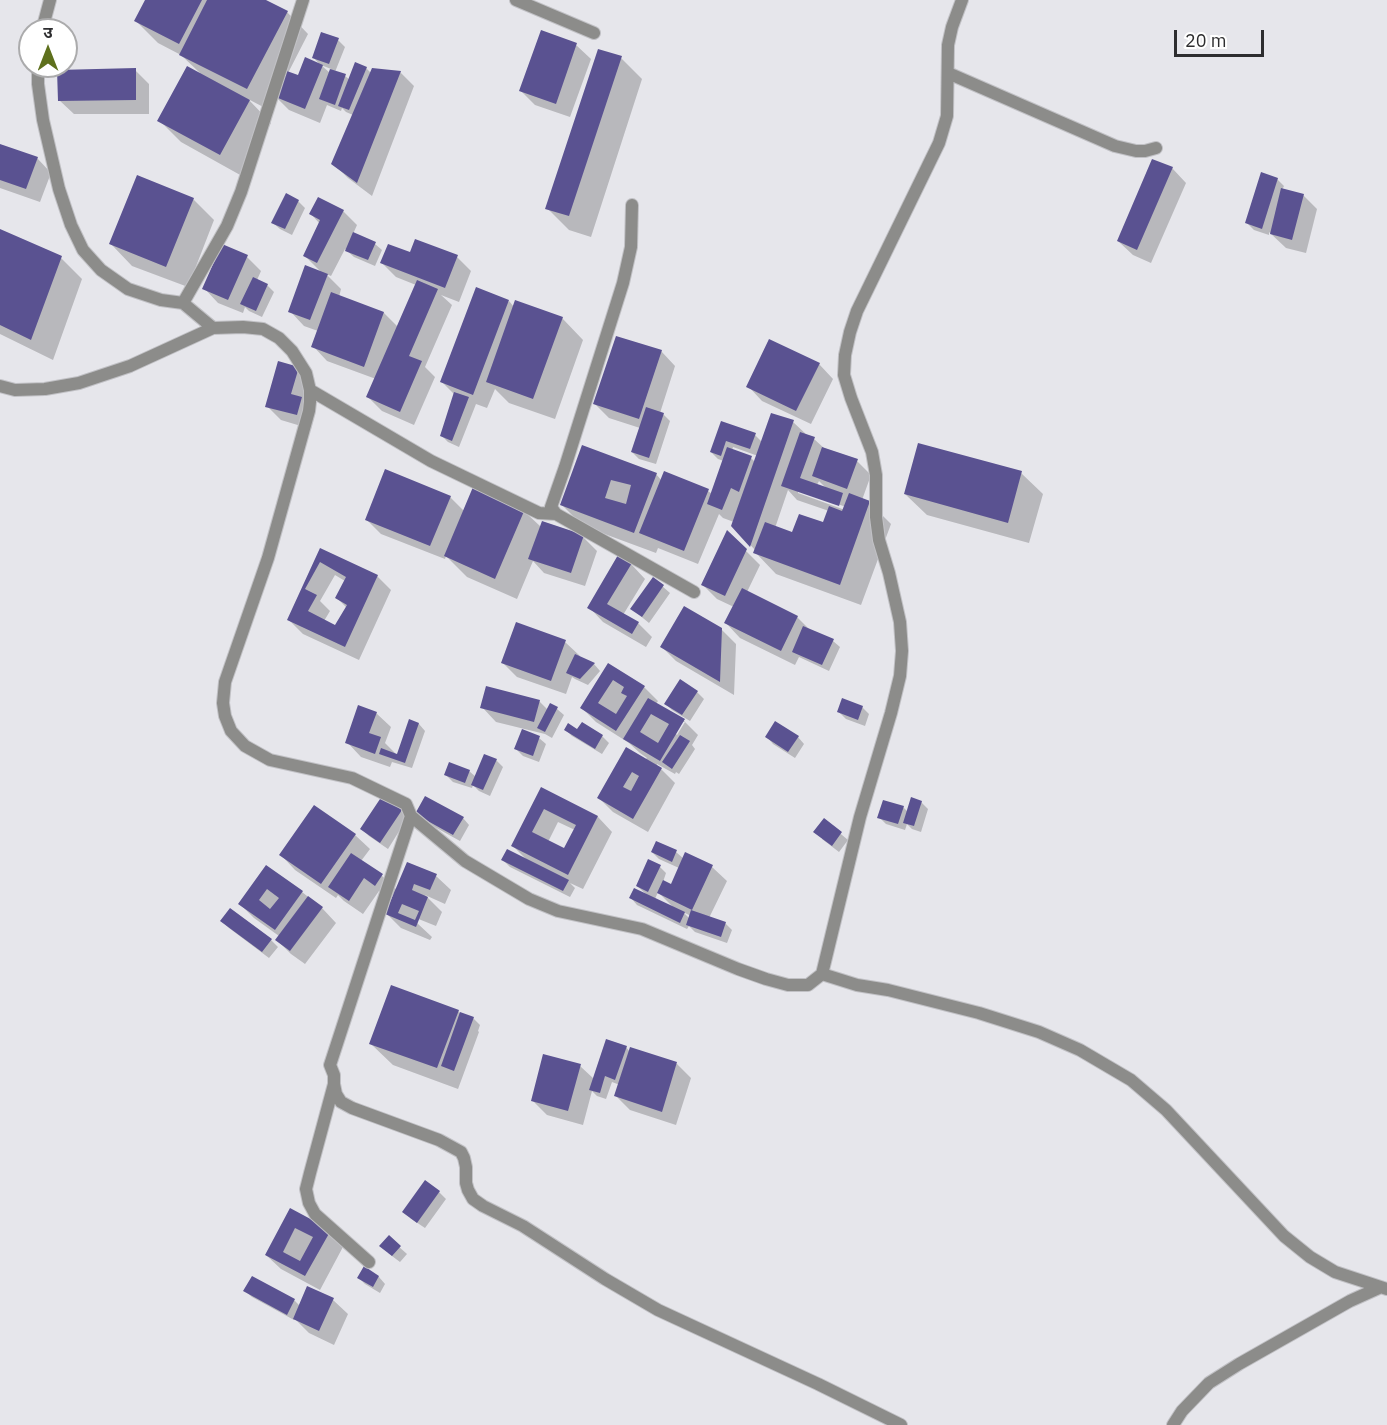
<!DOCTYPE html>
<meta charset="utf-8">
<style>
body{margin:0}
#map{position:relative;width:1387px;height:1425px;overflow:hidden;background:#e6e6eb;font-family:"IBM Plex Sans","Noto Sans Devanagari",sans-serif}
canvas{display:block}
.north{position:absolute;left:18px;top:18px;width:60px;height:60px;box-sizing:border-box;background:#fff;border:2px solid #ababac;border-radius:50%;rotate:0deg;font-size:16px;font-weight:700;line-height:24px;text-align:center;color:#2d2d2f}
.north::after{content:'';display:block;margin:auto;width:21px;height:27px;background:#5e701d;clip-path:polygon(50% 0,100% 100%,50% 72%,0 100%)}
.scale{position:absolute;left:1174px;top:30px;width:90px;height:27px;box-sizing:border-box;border:3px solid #2d2d2f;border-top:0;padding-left:8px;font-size:18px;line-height:21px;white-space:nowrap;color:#2d2d2f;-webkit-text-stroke:4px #fff;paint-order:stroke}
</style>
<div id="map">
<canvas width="1387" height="1425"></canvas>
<div class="north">उ</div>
<div class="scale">20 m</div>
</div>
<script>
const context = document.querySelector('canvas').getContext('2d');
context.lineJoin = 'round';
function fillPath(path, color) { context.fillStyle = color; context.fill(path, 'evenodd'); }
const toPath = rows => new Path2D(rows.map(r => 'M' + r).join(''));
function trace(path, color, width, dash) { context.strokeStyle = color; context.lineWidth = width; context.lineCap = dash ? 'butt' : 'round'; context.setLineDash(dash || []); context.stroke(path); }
fillPath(toPath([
 [147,0,263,0,287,12,308,34,288,73,299,77,321,66,314,58,338,40,345,47,335,72,345,76,350,80,366,68,371,73,400,72,414,86,372,196,348,178,333,163,353,115,346,112,342,108,341,111,327,105,320,123,289,110,276,97,269,110,248,99,271,123,242,176,181,142,159,120,200,73,181,55,158,43,136,21],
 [321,65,331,69,330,73],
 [576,45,591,59,570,117,535,105,521,91],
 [621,58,642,79,591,237,569,230,547,208],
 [135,70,149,84,149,114,74,114,59,100],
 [0,145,37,158,51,173,40,202,0,188],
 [1172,168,1186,183,1151,263,1133,255,1118,241],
 [1277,179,1284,186,1282,190,1303,195,1317,209,1306,253,1286,248,1269,232,1269,235,1254,230,1247,223],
 [193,199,214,220,188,287,132,266,111,244],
 [298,201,305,208,292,235,280,229,273,223],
 [343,211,357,225,353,234,375,244,382,250,375,266,354,257,345,249,331,276,326,274,341,289,339,297,384,313,398,327,416,285,396,277,382,263,411,254,457,257,471,271,459,302,441,295,452,305,425,367,435,377,414,425,382,411,368,397,376,379,327,361,313,346,318,331,304,326,290,311,322,273,305,256,320,224,311,214],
 [0,230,61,258,82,279,53,360,0,334],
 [247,257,261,271,257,280,267,285,274,292,262,317,249,311,245,307,243,313,218,303,204,288],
 [509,301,514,307,562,318,583,340,555,419,509,403,495,389,487,408,476,404,459,447,448,442,442,436,455,395,442,382],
 [661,351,675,366,660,413,663,414,670,421,656,464,639,459,632,452,640,428,609,418,595,404],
 [819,364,833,379,811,424,762,401,748,386],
 [298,368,312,382,306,404,315,413,311,429,281,420,267,406],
 [793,422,808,436,814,439,825,449,857,461,871,475,862,500,870,503,891,524,861,605,776,574,755,552,755,550,733,526,734,522,723,518,719,514,698,564,658,548,656,553,583,526,562,505,583,447,656,474,662,481,665,473,708,491,712,494,724,461,718,459,711,452,722,423,755,435,762,442],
 [733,447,758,456,755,462,751,458,732,451],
 [819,481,826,488,817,485],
 [788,490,797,500,829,511,824,524,793,534,775,528],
 [798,490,846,507,845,510,798,493],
 [1021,473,1043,494,1029,543,927,515,905,494],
 [450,497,464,511,524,511,541,527,583,537,597,551,585,586,544,573,533,561,517,599,467,577,446,556,445,559,381,534,366,519],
 [727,532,760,565,747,592,797,617,812,632,833,641,840,647,829,671,799,657,795,665,740,638,726,623,734,607,717,599,702,584],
 [321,550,377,576,391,590,359,660,303,634,289,620],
 [335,575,345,581,336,597,347,608,336,628,324,621,330,611,320,601],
 [631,564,645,579,623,615,638,623,652,637,646,647,603,622,589,607],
 [654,579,670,593,649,623,632,609],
 [721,629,736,644,734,695,676,661,662,647],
 [565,642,580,656,579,657,594,664,600,671,588,685,575,679,572,677,566,694,517,677,503,663],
 [608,665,644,687,658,701,656,704,680,717,698,735,692,745,695,749,679,774,676,772,675,774,657,764,657,765,675,783,648,832,613,812,599,798,647,758,640,753,629,743,596,722,582,708],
 [681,722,685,722,677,735,675,733],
 [680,681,697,692,704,699,690,721,672,710,666,704],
 [539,701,548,710,557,709,564,715,552,738,545,734,496,722,482,707],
 [862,707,869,714,865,726,846,719,839,712],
 [376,713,391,727,385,743,395,753,394,754,398,756,410,721,419,724,425,731,412,768,392,762,390,767,361,757,347,742],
 [566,730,602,736,609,743,602,754,572,736],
 [767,737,798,737,804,744,795,758,773,744],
 [539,738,546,744,539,762,523,756,516,749],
 [496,760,503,767,490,796,479,791,473,785,472,788,453,782,446,775,469,771,476,777],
 [542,789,598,817,612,832,583,889,570,883,575,888,570,897,510,867,503,860,526,859,513,846],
 [558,822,575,830,565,850,548,842],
 [921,802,928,809,921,832,912,829,907,824,905,830,886,824,879,817,903,807,908,812],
 [314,807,355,835,370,849,361,861,382,876,397,890,408,864,436,876,451,890,445,904,425,895,442,912,436,926,416,918,417,923,432,937,430,940,401,928,387,914,395,892,390,899,379,891,363,914,344,901,338,895,336,898,295,870,281,855],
 [401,811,408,817,388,849,369,836,362,829],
 [417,814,463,818,469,825,460,841,424,821],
 [824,820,848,840,839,852,822,839],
 [652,852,676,852,684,859,686,854,712,867,727,881,709,918,725,923,732,930,727,943,695,932,689,926,687,929,637,905,631,898,647,895,637,886,660,867,666,873,663,882,671,886,679,868,659,859],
 [658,892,674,908,655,899],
 [683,912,691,916,690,919],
 [267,867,302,892,322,908,336,923,305,964,291,954,277,940,279,936,254,918,240,904],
 [222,921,271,940,278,947,269,958,229,928],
 [458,1011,460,1013,473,1018,480,1025,478,1031,479,1032,458,1089,393,1065,371,1044],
 [626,1047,630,1052,631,1049,677,1064,691,1078,676,1125,630,1110,616,1096,620,1085,612,1082,606,1099,597,1096,592,1091,583,1125,547,1115,532,1100,580,1066,594,1079],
 [439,1192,446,1199,425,1228,410,1218],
 [291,1210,330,1231,344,1245,320,1290,281,1269,266,1255],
 [389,1238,407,1254,400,1262,388,1253],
 [364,1268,379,1277,385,1284,380,1293,365,1284,359,1278],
 [252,1278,295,1301,300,1306,333,1300,348,1314,334,1345,309,1333,295,1319,294,1320,252,1297,245,1291]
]), '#0003');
fillPath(toPath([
 [145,0,202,0,179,44,134,21],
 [207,0,266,0,288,11,247,89,179,55],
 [541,30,577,43,556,104,519,91],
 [321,32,339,38,329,64,312,58],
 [598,49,622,56,569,216,545,209],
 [305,57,323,65,305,109,273,96,284,70,298,75],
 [355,62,367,67,349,110,338,106],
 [187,66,250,100,220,155,157,121],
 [136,68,136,100,58,101,57,70],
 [372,68,401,71,357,183,331,164],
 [330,69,346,74,335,105,319,99],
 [0,144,38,157,26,189,0,180],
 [1152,159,1173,167,1137,250,1117,241],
 [1261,172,1278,178,1262,229,1245,223],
 [137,175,194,198,166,267,109,244],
 [1281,188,1304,194,1292,240,1270,234],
 [286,193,299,200,285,229,271,223],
 [318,197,344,210,317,263,303,256,320,220,309,214],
 [0,229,62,256,31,340,0,325],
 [353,232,376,242,368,260,345,251],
 [415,239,458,255,445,288,380,263,388,244,410,252],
 [222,244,248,255,228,300,202,289],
 [305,265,328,274,310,320,288,312],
 [253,277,268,284,256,311,240,304],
 [417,280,438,289,409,356,422,361,400,412,366,397],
 [476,287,509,300,473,395,440,382],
 [331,292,384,312,364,367,311,347],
 [515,300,563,317,533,399,486,382],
 [616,336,662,350,639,419,593,404],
 [769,339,820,363,796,411,746,387],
 [278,361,299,367,291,394,302,397,297,415,265,407],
 [454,392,469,397,452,441,440,436],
 [646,407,664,413,649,458,631,452],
 [771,413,794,420,750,547,731,526],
 [721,421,756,433,750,449,726,441,721,456,710,452],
 [800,432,815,437,800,478,843,493,839,506,781,486],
 [918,443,1022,471,1008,523,904,494],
 [582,445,657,473,634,533,560,505],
 [611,480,631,485,626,504,605,498],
 [727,447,752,456,739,492,731,488,722,510,707,504],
 [822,447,858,459,847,489,812,476],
 [385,469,451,496,430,546,365,520],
 [664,471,709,489,684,551,639,533],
 [473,487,525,509,495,579,444,556],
 [849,493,870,501,840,585,753,553,765,522,792,532,799,514,823,522,829,506,842,511],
 [542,521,584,535,571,573,528,559],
 [727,530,747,549,725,596,701,585],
 [320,548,378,575,345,647,287,620],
 [320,562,346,577,335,598,347,605,335,625,308,611,317,595,305,589],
 [618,555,632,563,607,604,639,622,632,634,587,608],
 [653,577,664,585,642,617,630,609],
 [742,588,798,616,781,651,724,623],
 [684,606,722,628,720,682,660,647],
 [516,622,566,640,551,681,501,663],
 [803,626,834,639,822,665,792,652],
 [575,654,595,663,580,679,566,673],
 [608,663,645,686,616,731,580,708],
 [613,680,624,687,621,693,627,696,616,714,598,703],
 [680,679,698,691,682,715,664,704],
 [486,686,540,700,534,722,480,708],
 [648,698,685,719,660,761,623,739],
 [651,714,669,724,658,743,640,732],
 [842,698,863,706,858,720,837,712],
 [550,703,558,707,545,732,537,728],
 [358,705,377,712,369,733,381,737,375,754,345,743],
 [409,719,419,723,405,763,379,754,381,748,397,754],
 [775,721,799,736,788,752,765,737],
 [582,722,603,735,595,749,564,730,568,723,577,729],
 [522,729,540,736,533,756,514,749],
 [680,735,690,741,672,769,662,762],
 [626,747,662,768,633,819,597,798],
 [632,772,639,776,631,791,623,787],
 [484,754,497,759,483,790,471,785],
 [449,762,470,770,465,783,444,775],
 [541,787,598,816,568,875,511,846],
 [544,809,576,825,564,848,532,832],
 [382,796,402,810,380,843,360,829],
 [425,796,464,817,453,835,415,814],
 [911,797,922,801,914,826,903,823],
 [883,800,904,806,898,824,877,818],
 [314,805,356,834,321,884,279,855],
 [824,818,842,832,832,846,813,832],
 [656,841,677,850,672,862,651,852],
 [507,849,569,880,563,891,501,860],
 [685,852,713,865,692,910,657,893,663,880,671,884],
 [351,853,383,874,375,886,364,878,349,901,328,887],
 [648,859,661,865,648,892,636,886],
 [407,862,437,874,430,890,414,884,412,890,428,897,416,927,385,914],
 [402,904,419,911,415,920,398,913],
 [266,865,303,891,275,930,238,904],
 [267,889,279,898,270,909,259,900],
 [634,888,685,912,680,923,629,898],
 [308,896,323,907,290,951,275,940],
 [230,908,272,939,262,952,220,921],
 [691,910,726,922,721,937,686,925],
 [391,985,459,1010,437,1068,369,1044],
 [460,1012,474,1017,454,1071,441,1066],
 [606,1039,627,1046,615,1080,605,1076,600,1093,589,1090],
 [630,1047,677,1062,662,1112,614,1096],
 [543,1054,581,1064,568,1111,531,1101],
 [425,1180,440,1191,417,1223,402,1212],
 [290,1208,331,1230,305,1276,265,1255],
 [295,1228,313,1237,300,1261,283,1252],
 [389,1235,401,1246,392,1256,379,1246],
 [364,1266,379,1276,373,1287,357,1278],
 [252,1276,295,1299,287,1315,243,1291],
 [307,1286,334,1298,319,1331,293,1319]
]), '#5a5291');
const minor = toPath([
 [516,0,594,33],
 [42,30,50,0],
 [38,66,38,84,43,120,59,189,71,225,83,250,101,270,128,289,161,300,183,303,213,328],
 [948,73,1115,146,1136,151,1145,151,1156,148],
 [183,303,227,226,241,192,303,0],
 [0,386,15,390,45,389,79,383,130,366,213,328,243,327,263,329,279,338,292,351,306,373,310,390,310,402,309,411,268,558,225,682,223,703,225,716,231,731,245,746,270,760,352,778,406,804,411,816,465,861,529,899,558,911,642,929,738,969,766,979,788,985,808,985,822,974,857,985,888,990,979,1013,1039,1032,1080,1050,1131,1080,1166,1110,1284,1236,1310,1257,1335,1272,1387,1289],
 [310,390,431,461,539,513,556,514,551,507,565,467,623,283,631,247,632,205],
 [556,514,694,592],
 [411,816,330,1065,334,1075,334,1084,336,1094,341,1102,352,1108,439,1140,461,1152,464,1158,466,1167,466,1183,468,1190,473,1199,483,1206,523,1226,605,1279,658,1310,818,1384,901,1425],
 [822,974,860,817,891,713,900,676,902,651,900,622,889,573,879,540,876,517,876,475,872,452,851,398,844,375,845,355,850,332,857,311,939,143,947,116,948,45,952,27,962,0],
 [334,1084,310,1173,306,1189,309,1203,315,1214,369,1262],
 [1173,1425,1182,1411,1209,1383,1239,1364,1350,1301,1381,1287]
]);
trace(minor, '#c1c1c5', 14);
trace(minor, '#8c8c8a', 12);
</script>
